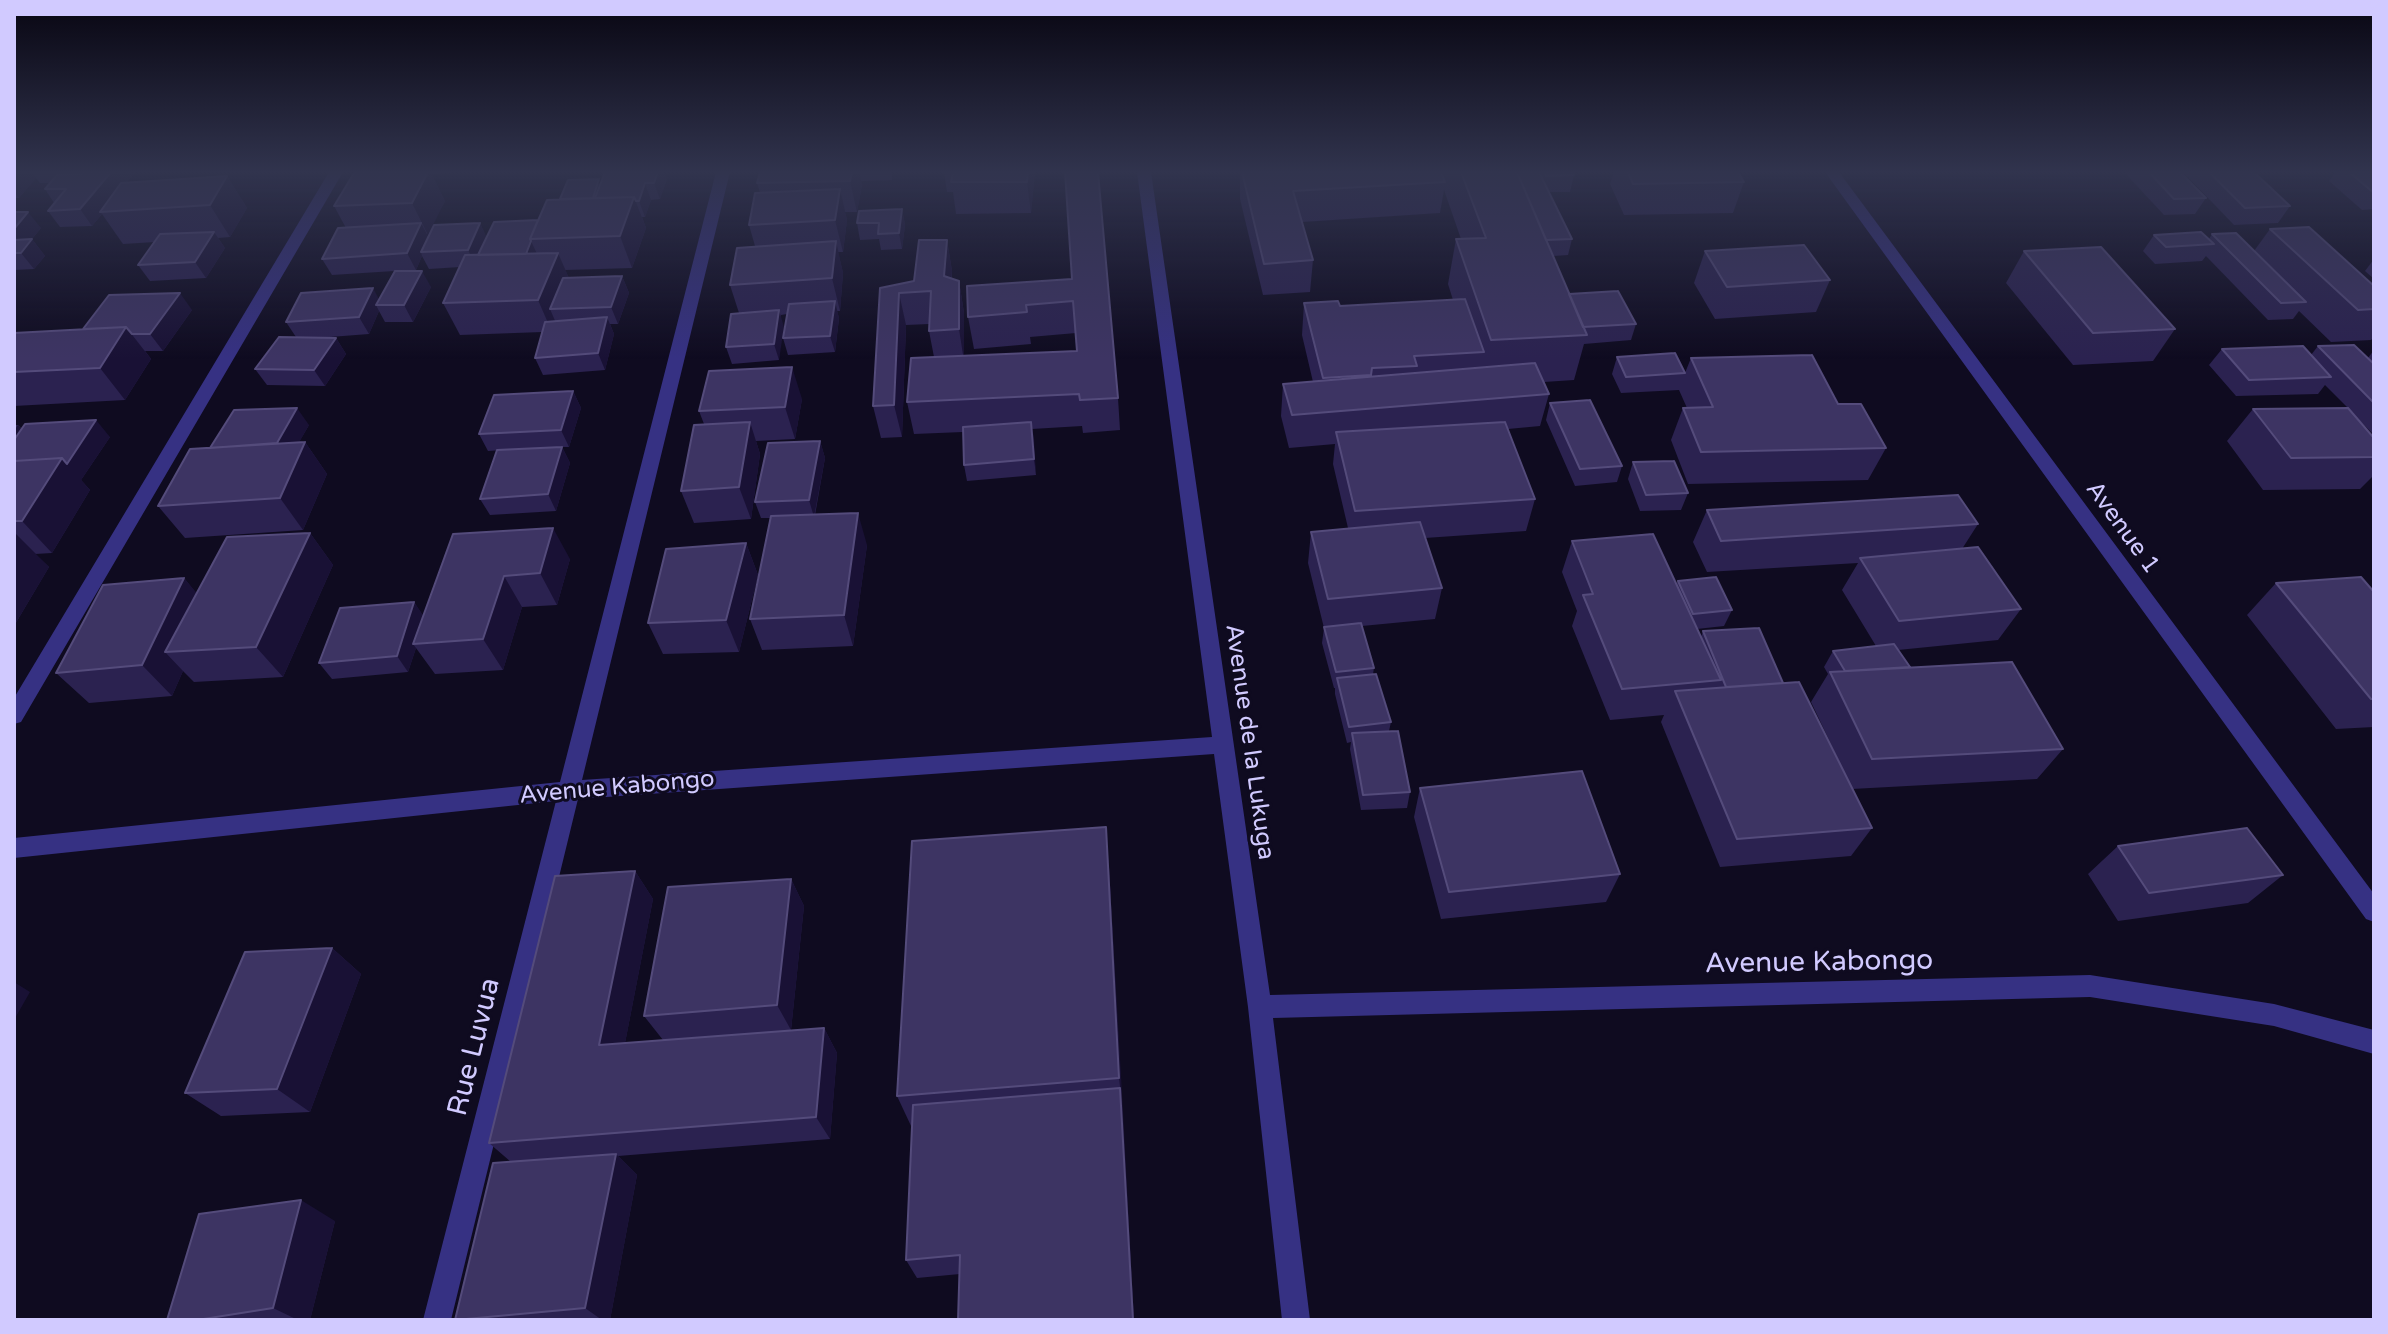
<!DOCTYPE html>
<style>
body{margin:0}
#map{position:relative;width:2388px;height:1334px;overflow:hidden;background:#0f0b20;font-family:"Varela Round",sans-serif}
canvas{display:block}
.frame{position:absolute;inset:0;border:16px solid #d1caff;pointer-events:none}
</style>
<div id="map">
<canvas width="2388" height="1334"></canvas>
<div class="frame"></div>
</div>
<script>
const context = document.querySelector('canvas').getContext('2d');
context.lineJoin = 'round';
const toPath = rows => new Path2D(rows.map(r => 'M' + r).join(''));
function fillPath(path, color) { context.fillStyle = color; context.fill(path, 'evenodd'); }
function trace(path, color, width, dash) { context.strokeStyle = color; context.lineWidth = width; context.lineCap = dash ? 'butt' : 'round'; context.setLineDash(dash || []); context.stroke(path); }
function label(font, color, halo, rows, align = 'center') {
  context.font = font + ' "Varela Round",sans-serif'; context.lineWidth = 6; context.setLineDash([]); context.textBaseline = 'middle'; context.strokeStyle = halo; context.fillStyle = color; for (const [text, x, y, turn = 0] of rows) {
    context.save(); context.translate(x, y); context.rotate((+turn || 0) * Math.PI / 180); context.textAlign = isNaN(turn) ? turn : align; if (halo) context.strokeText(text, 0, 0); context.fillText(text, 0, 0); context.restore();
  }
}
fillPath(toPath([
 [329,172,343,172,21,722,14,724,14,698,329,172],
 [716,172,730,172,582,780,1212,737,1137,172,1151,172,1270,995,2090,975,2274,1004,2374,1030,2374,1054,2274,1026,2090,997,1273,1018,1310,1320,1282,1320,1248,1007,1214,754,578,799,451,1320,423,1320,556,801,14,858,14,838,560,782,716,172],
 [1825,172,1839,172,2374,894,2374,922,2366,919,1825,172]
]), '#363183');
fillPath(toPath([
 [14,172,135,172,127,182,227,176,247,208,230,237,218,238,225,248,206,278,150,281,138,265,155,242,123,244,102,214,92,226,60,227,48,211,54,203,45,189,50,183,40,183,36,178,19,198,14,198],
 [367,172,456,172,431,174,445,201,427,235,428,237,480,223,486,237,538,220,560,199,601,183,667,179,660,199,651,200,645,217,642,217,646,228,632,268,565,270,569,278,622,276,629,293,618,324,610,324,614,334,605,370,543,375,535,358,542,332,460,335,443,303,460,267,429,269,422,256,416,270,397,271,431,287,413,322,385,322,379,311,369,334,317,338,336,338,346,354,325,386,267,385,255,369,296,337,286,322,379,299,394,271,332,275,322,259,346,228,334,206],
 [760,172,892,172,892,180,861,181,862,185,857,212,845,212,847,220,843,252,838,252,843,273,840,311,837,311,839,318,835,352,788,355,783,338,787,314,781,315,779,360,732,364,726,347,739,313,730,285,755,246,749,225,760,193,757,183],
 [944,172,1035,172,1031,213,956,214,953,192,947,192],
 [1240,172,1539,172,1540,174,1541,172,1572,172,1574,175,1570,192,1549,192,1572,239,1568,255,1553,256,1569,294,1636,324,1631,340,1584,344,1574,380,1544,382,1549,394,1540,426,1508,429,1535,499,1526,531,1425,538,1442,588,1435,619,1362,626,1374,668,1373,674,1391,722,1389,731,1410,792,1407,808,1361,810,1350,749,1351,742,1347,743,1335,694,1335,688,1334,688,1322,643,1324,628,1308,563,1311,532,1348,528,1333,464,1335,444,1289,448,1281,416,1283,384,1313,382,1302,335,1304,303,1340,306,1453,300,1448,284,1456,239,1461,239,1444,190,1440,213,1302,222,1313,260,1310,292,1263,295,1240,199],
 [1614,172,1738,172,1744,182,1733,213,1624,215,1610,184],
 [2124,172,2180,172,2206,198,2195,214,2164,215],
 [2184,172,2254,172,2290,206,2278,223,2234,225,2184,173],
 [2335,172,2374,172,2374,209,2362,210,2329,181],
 [902,209,905,225,902,249,881,250,879,239,860,240,857,223],
 [14,212,41,228,32,239,45,256,34,269,14,270],
 [2270,229,2374,286,2374,337,2371,340,2331,342,2299,311,2293,319,2268,320,2206,256,2202,261,2155,264,2143,251,2154,235,2209,239,2212,234,2254,251],
 [947,240,952,271,952,279,959,281,964,313,964,356,1077,351,1076,333,1030,337,1031,344,974,349,968,317,1072,279,1118,398,1120,430,1083,433,1082,426,1032,429,1036,475,967,481,964,465,963,432,914,434,907,402,934,357,929,331,929,324,906,325,902,437,881,438,873,406,880,288,914,281],
 [1705,251,1830,280,1816,312,1715,319,1694,283],
 [2024,251,2175,329,2153,361,2073,365,2006,283],
 [2374,259,2374,279,2365,271],
 [192,310,163,351,145,351,151,359,125,400,14,406,14,333,83,329],
 [2318,346,2368,358,2374,350,2374,435,2349,410,2374,438,2374,475,2360,489,2263,490,2227,441,2253,409,2348,408,2325,385,2318,394,2236,396,2209,365,2222,349,2311,355],
 [1617,357,1685,373,1691,358,1838,404,1886,448,1868,480,1688,484,1671,440,1683,408,1687,408,1679,390,1621,393,1612,374],
 [573,391,581,408,569,447,562,447,570,463,556,511,490,515,480,499,534,448,488,451,479,434],
 [802,399,795,439,756,441,760,454,751,519,694,523,681,491,704,424,699,411],
 [1550,403,1622,466,1617,482,1575,486,1546,420],
 [14,425,18,425,22,429,110,437,81,480,90,490,52,553,35,554,49,567,14,626],
 [309,425,299,442,305,442,327,474,303,530,185,538,158,506,210,448],
 [820,441,825,458,815,515,867,545,853,646,762,650,750,619,770,518,761,518,755,502],
 [1633,462,1688,493,1681,510,1640,511,1628,479],
 [1707,510,1978,524,1962,549,2021,609,1998,640,1898,650,1910,667,2063,749,2037,779,1852,789,1872,828,1851,856,1720,867,1661,722,1664,715,1610,720,1572,626,1577,611,1562,572,1572,541,1676,585,1678,581,1732,610,1724,626,1697,629,1701,637,1703,631,1783,683,1840,763,1811,702,1828,674,1824,667,1833,651,1876,646,1842,590,1858,563,1707,572,1693,542],
 [310,533,333,565,283,677,194,682,183,671,172,696,89,703,56,673,184,578,196,593],
 [453,534,570,559,557,605,522,607,503,670,435,674,416,648,408,672,332,679,319,663,414,602,423,616],
 [746,543,758,575,739,652,663,654,648,623],
 [2276,583,2374,592,2374,727,2336,729,2247,615],
 [1420,788,1620,874,1606,902,1441,919,1414,817],
 [2118,846,2283,875,2248,903,2118,921,2088,874],
 [1109,867,1134,1320,960,1274,917,1278,906,1260,912,1128,897,1096],
 [635,871,653,899,625,1043,663,1040,644,1016,791,879,804,906,791,1030,824,1028,837,1053,830,1139,618,1156,637,1175,610,1320,455,1320,511,1162,489,1143],
 [332,948,361,974,310,1112,221,1116,185,1093],
 [335,1221,310,1320,167,1320]
]), '#2b2250');
fillPath(toPath([
 [15,172,32,172,36,178,19,198,14,192],
 [111,172,135,172,103,212,100,212,102,214,92,226,80,209],
 [428,172,431,172,445,201,428,235,412,203],
 [658,172,664,172,667,179,660,199,654,183],
 [852,172,859,172,862,185,857,212,850,181],
 [1028,172,1035,172,1031,213,1027,182],
 [227,176,247,208,230,237,210,205],
 [645,183,651,200,645,217,639,201],
 [840,189,847,220,843,252,835,220],
 [634,197,646,228,632,268,620,236],
 [902,209,905,225,902,249,899,233],
 [28,212,41,228,22,251,14,241,14,229],
 [421,223,430,240,421,252,422,256,416,270,407,253],
 [480,223,488,240,475,264,468,250],
 [214,232,225,248,206,278,195,262],
 [32,239,45,256,34,269,21,253],
 [947,240,952,271,950,308,944,276],
 [531,241,539,258,522,263],
 [836,241,843,273,840,311,832,278],
 [558,253,572,285,550,309,556,323,552,332,538,300],
 [422,271,431,287,413,322,404,305],
 [622,276,629,293,618,324,611,307],
 [959,281,964,313,964,361,959,329],
 [373,288,382,305,376,305,379,311,369,334,359,317],
 [180,293,192,310,163,351,150,334],
 [899,293,906,325,902,437,894,405],
 [835,301,839,318,835,352,830,336],
 [779,310,784,327,779,360,774,344],
 [607,317,614,334,605,370,598,353],
 [126,327,151,359,125,400,100,368],
 [336,338,346,354,325,386,314,370],
 [792,367,802,399,795,439,785,407],
 [573,391,581,408,569,447,561,430],
 [297,408,309,425,285,467,273,450],
 [96,420,110,437,81,480,90,490,52,553,22,521,62,458],
 [750,422,760,454,751,519,739,487],
 [1031,422,1034,438,1036,475,1034,459],
 [18,425,33,442,14,468,14,431],
 [820,441,825,458,814,517,809,500],
 [305,442,327,474,303,530,280,498],
 [562,447,570,463,556,511,548,494],
 [858,513,867,545,853,646,844,615],
 [553,528,570,559,557,605,540,573],
 [14,532,49,567,14,626],
 [310,533,333,565,283,677,256,647],
 [746,543,758,575,739,652,726,620],
 [504,576,522,607,503,670,483,639],
 [184,578,211,610,165,652,183,671,172,696,142,665],
 [414,602,425,618,413,644,416,648,408,672,397,656],
 [1106,827,1109,867,1123,1111,1119,1078],
 [635,871,653,899,620,1069,599,1045],
 [791,879,804,906,791,1030,777,1005],
 [332,948,361,974,310,1112,277,1089],
 [14,982,30,992,14,1020],
 [824,1028,837,1053,830,1139,816,1117],
 [1120,1088,1123,1111,1134,1320,1133,1320],
 [616,1154,637,1175,610,1320,602,1320,585,1308],
 [301,1200,335,1221,310,1320,298,1320,273,1308]
]), '#191135');
const building = toPath([
 [83,172,111,172,80,209,48,211,66,189,45,189,57,175,82,174,83,172],
 [428,172,412,203,334,206,354,173,428,172],
 [605,172,658,172,654,183,645,183,639,201,636,201,634,197,595,198,605,172],
 [760,172,852,172,850,181,757,183,760,172],
 [953,172,1028,172,1027,182,951,182,953,172],
 [1065,172,1098,172,1118,398,1080,400,1079,394,907,402,911,358,1077,351,1073,301,1026,305,1027,312,968,317,967,286,1072,279,1065,172],
 [1242,172,1441,172,1445,182,1293,191,1313,260,1264,264,1242,172],
 [1461,172,1517,172,1587,335,1491,340,1456,239,1486,238,1461,172],
 [1517,172,1539,172,1572,239,1546,240,1517,172],
 [1545,172,1572,172,1574,175,1546,176,1545,172],
 [1628,172,1738,172,1744,182,1633,184,1628,172],
 [2149,172,2180,172,2206,198,2174,199,2149,172],
 [2209,172,2254,172,2290,206,2245,208,2209,172],
 [2349,172,2374,172,2374,193,2349,172],
 [227,176,210,205,100,212,121,183,227,176],
 [599,179,593,198,560,199,568,180,599,179],
 [840,189,835,220,749,225,755,193,840,189],
 [634,197,620,236,530,239,547,200,634,197],
 [902,209,899,233,878,234,879,223,857,223,859,211,902,209],
 [14,212,28,212,14,229,14,212],
 [538,220,530,239,531,241,526,254,478,255,494,222,538,220],
 [421,223,407,253,322,259,338,228,421,223],
 [480,223,468,250,421,252,434,225,480,223],
 [2309,227,2374,286,2374,309,2358,310,2270,229,2309,227],
 [214,232,195,262,138,265,160,234,214,232],
 [2201,232,2214,244,2166,247,2154,235,2201,232],
 [2236,233,2306,302,2281,303,2212,234,2236,233],
 [32,239,21,253,14,253,14,240,32,239],
 [919,240,947,240,944,276,959,281,959,329,929,331,931,291,899,293,894,405,873,406,880,288,914,281,919,240],
 [836,241,832,278,730,285,737,248,836,241],
 [1804,245,1830,280,1727,287,1705,251,1804,245],
 [2101,247,2175,329,2093,333,2024,251,2101,247],
 [558,253,538,300,443,303,465,255,558,253],
 [395,271,422,271,404,305,376,305,395,271],
 [622,276,611,307,550,309,563,278,622,276],
 [373,288,359,317,286,322,301,293,373,288],
 [1618,291,1636,324,1583,327,1569,294,1618,291],
 [180,293,150,334,132,334,126,327,83,329,109,295,180,293],
 [1465,299,1484,352,1414,356,1417,366,1372,368,1371,375,1323,378,1304,303,1338,301,1340,306,1465,299],
 [835,301,830,336,783,338,789,304,835,301],
 [779,310,774,344,726,347,731,314,779,310],
 [607,317,598,353,535,358,545,322,607,317],
 [126,327,100,368,14,372,14,333,126,327],
 [279,337,336,338,314,370,255,369,279,337],
 [2354,345,2374,364,2374,403,2318,346,2354,345],
 [2303,346,2331,377,2249,380,2222,349,2303,346],
 [1675,353,1685,373,1626,377,1617,357,1675,353],
 [1812,355,1838,404,1861,404,1886,448,1701,452,1683,408,1713,407,1691,358,1812,355],
 [1535,363,1549,394,1292,415,1283,384,1535,363],
 [792,367,785,407,699,411,709,371,792,367],
 [573,391,561,430,479,434,494,395,573,391],
 [1590,400,1622,466,1580,469,1550,403,1590,400],
 [297,408,277,443,210,448,234,410,297,408],
 [2348,408,2374,438,2374,457,2291,458,2253,409,2348,408],
 [96,420,67,464,62,458,14,461,14,440,25,424,96,420],
 [750,422,739,487,681,491,694,425,750,422],
 [1031,422,1034,459,964,465,963,427,1031,422],
 [1505,422,1535,499,1355,511,1336,432,1505,422],
 [820,441,809,500,755,502,768,443,820,441],
 [305,442,280,498,158,506,190,449,305,442],
 [562,447,548,494,480,499,497,450,562,447],
 [62,458,22,521,14,521,14,461,62,458],
 [1674,461,1688,493,1646,495,1633,462,1674,461],
 [1958,495,1978,524,1721,541,1707,510,1958,495],
 [858,513,844,615,750,619,771,516,858,513],
 [1420,522,1442,588,1328,599,1311,532,1420,522],
 [553,528,540,573,504,576,483,639,413,644,453,534,553,528],
 [310,533,256,647,165,652,227,537,310,533],
 [1653,534,1721,680,1622,689,1583,595,1593,594,1572,541,1653,534],
 [746,543,726,620,648,623,666,549,746,543],
 [1978,547,2021,609,1899,621,1860,558,1978,547],
 [1716,577,1732,610,1693,614,1678,581,1716,577],
 [2361,577,2374,592,2374,699,2371,699,2276,583,2361,577],
 [184,578,142,665,56,673,103,585,184,578],
 [414,602,397,656,319,663,340,608,414,602],
 [1361,623,1374,668,1336,672,1324,627,1361,623],
 [1759,628,1783,683,1726,687,1703,631,1759,628],
 [1894,644,1910,667,1845,671,1833,651,1894,644],
 [2012,662,2063,749,1872,759,1830,672,2012,662],
 [1376,674,1391,722,1349,727,1337,678,1376,674],
 [1799,682,1872,828,1737,839,1675,691,1799,682],
 [1398,731,1410,792,1363,795,1352,733,1398,731],
 [1582,771,1620,874,1449,892,1420,788,1582,771],
 [1106,827,1119,1078,897,1096,912,841,1106,827],
 [2247,828,2283,875,2149,893,2118,846,2247,828],
 [635,871,599,1045,824,1028,816,1117,489,1143,555,876,635,871],
 [791,879,777,1005,644,1016,668,887,791,879],
 [332,948,277,1089,185,1093,245,952,332,948],
 [1120,1088,1133,1320,958,1320,960,1255,906,1260,913,1105,1120,1088],
 [616,1154,585,1308,455,1320,493,1163,616,1154],
 [301,1200,273,1308,197,1320,167,1320,199,1214,301,1200]
]);
fillPath(building, '#3d3463');
trace(building, '#544b7b', 2);
const sky = context.createLinearGradient(0, 0, 0, 359);
sky.addColorStop(0, '#080612');
sky.addColorStop(0.48, '#31344e');
sky.addColorStop(1, '#31344e00');
context.fillStyle = sky;
context.fillRect(0, 0, 2388, 359);
label('24px', '#d1caff', '#0f0b20', [
 ["Avenue 1",2122,528,54],
 ["Avenue de la Lukuga",1249,742,82],
 ["Avenue Kabongo",617,788,-5]
]);
label('28px', '#d1caff', '#0f0b20', [
 ["Avenue Kabongo",1819,963,-1],
 ["Rue Luvua",475,1047,-76]
]);
</script>
